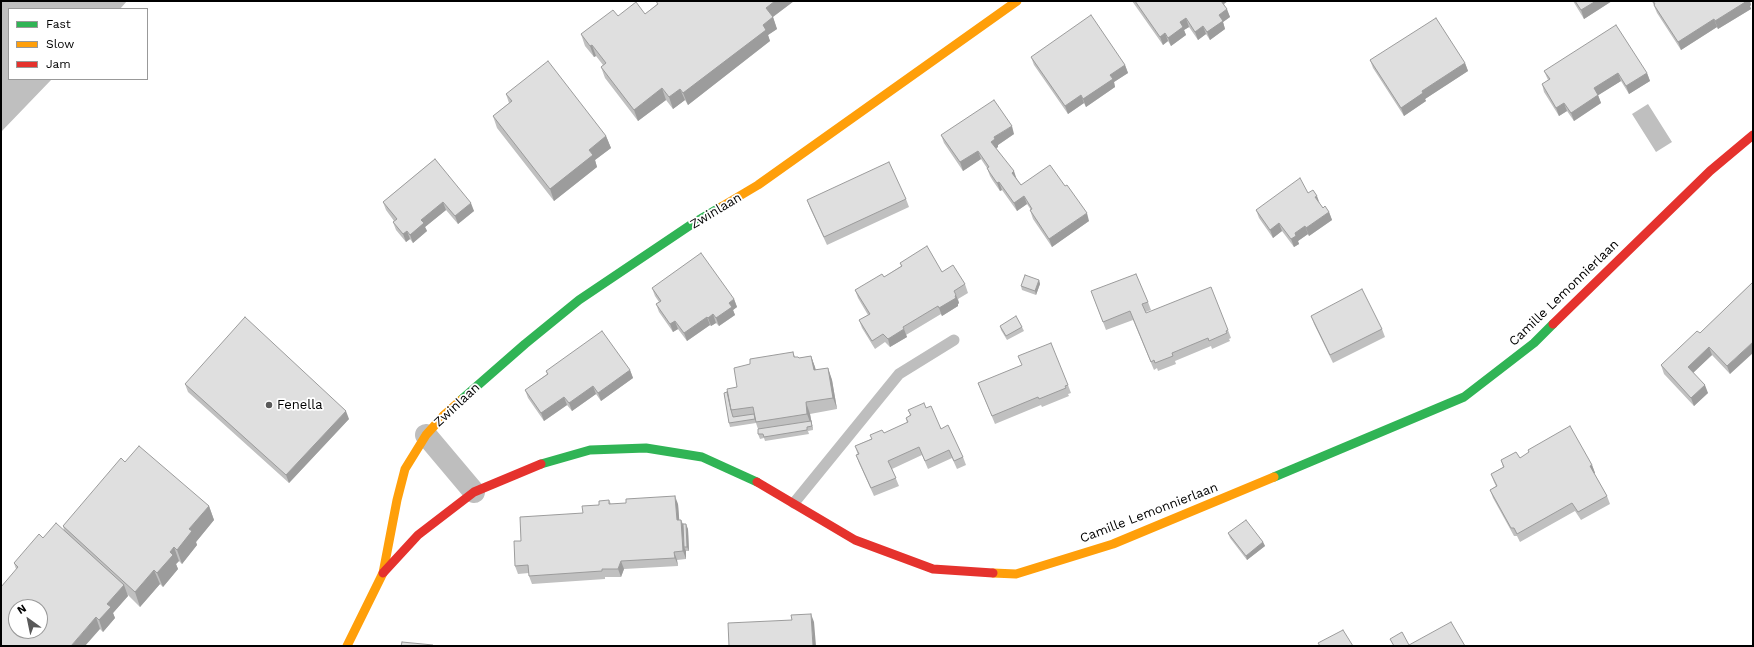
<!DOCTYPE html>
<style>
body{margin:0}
#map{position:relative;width:1754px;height:647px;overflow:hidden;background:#fff;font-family:"Work Sans",sans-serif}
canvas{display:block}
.frame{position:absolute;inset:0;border:2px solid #000;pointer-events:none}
.legend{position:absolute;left:8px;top:8px;width:140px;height:72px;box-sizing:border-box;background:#fff;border:1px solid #999;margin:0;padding:5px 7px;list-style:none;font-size:12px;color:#000}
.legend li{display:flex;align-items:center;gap:8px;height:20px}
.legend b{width:20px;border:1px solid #999}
.north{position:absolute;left:8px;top:599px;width:40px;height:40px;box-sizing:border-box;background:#fff;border:1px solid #999;border-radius:50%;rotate:327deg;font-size:11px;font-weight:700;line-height:16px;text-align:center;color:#000}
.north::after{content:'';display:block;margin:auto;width:14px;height:18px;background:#595959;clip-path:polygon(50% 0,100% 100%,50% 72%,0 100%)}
</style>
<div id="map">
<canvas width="1754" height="647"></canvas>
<div class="frame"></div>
<ul class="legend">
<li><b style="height:5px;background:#30b455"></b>Fast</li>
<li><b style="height:5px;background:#ff9f0a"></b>Slow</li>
<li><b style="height:5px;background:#e5322d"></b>Jam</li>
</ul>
<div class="north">N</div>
</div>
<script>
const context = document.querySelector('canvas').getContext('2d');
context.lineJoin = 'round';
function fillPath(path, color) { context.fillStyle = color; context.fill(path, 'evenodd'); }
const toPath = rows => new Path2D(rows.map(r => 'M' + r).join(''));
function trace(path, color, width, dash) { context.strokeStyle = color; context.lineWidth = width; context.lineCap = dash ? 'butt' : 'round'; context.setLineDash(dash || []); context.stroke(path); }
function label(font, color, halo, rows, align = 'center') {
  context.font = font + ' "Work Sans",sans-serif'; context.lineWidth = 3.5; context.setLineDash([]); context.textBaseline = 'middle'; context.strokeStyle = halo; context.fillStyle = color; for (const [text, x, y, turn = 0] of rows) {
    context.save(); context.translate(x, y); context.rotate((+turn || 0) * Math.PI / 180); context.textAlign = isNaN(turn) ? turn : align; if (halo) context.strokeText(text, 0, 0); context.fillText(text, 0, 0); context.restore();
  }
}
fillPath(toPath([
 [1,1,127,1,120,9,9,9,9,79,52,79,1,132],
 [1648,104,1672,142,1656,152,1632,114]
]), '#bfbfbf');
trace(toPath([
 [794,503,899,374,954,340]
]), '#bebebe', 11);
trace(toPath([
 [426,435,474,492]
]), '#bebebe', 22);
trace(toPath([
 [461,400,525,344,579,300,692,224,721,207],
 [541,464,590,450,646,448,702,457,757,482],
 [1274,477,1464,397,1534,343,1553,324]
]), '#30b455', 9);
trace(toPath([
 [721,207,758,185,1017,1],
 [993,573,1016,574,1113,544,1274,477],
 [347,646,383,573,397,500,405,469,426,435,444,415,461,400]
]), '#ff9f0a', 9);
trace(toPath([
 [1553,324,1710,171,1753,135],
 [757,482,855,540,933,569,993,573],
 [383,573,418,535,474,492,541,464]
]), '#e5322d', 9);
fillPath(toPath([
 [656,1,794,1,773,17,777,29,768,35,770,41,688,105,685,100,673,109,666,100,638,121,605,78,601,67,603,65,596,56,594,57,585,46,581,34,618,16,645,14,657,4],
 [1132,1,1228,1,1224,4,1230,17,1223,22,1225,29,1210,40,1206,34,1198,40,1189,27,1184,30,1186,35,1171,46,1168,41,1163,45],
 [1573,1,1612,1,1584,19],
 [1652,1,1750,1,1751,5,1750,6,1751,9,1718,29,1717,27,1681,50,1657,13],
 [1031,57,1125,65,1128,73,1114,82,1115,87,1086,107,1084,103,1068,114,1034,65],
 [1370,60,1465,63,1468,71,1425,99,1426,101,1404,116,1373,68],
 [1544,71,1647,73,1650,81,1629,94,1621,81,1598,95,1601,103,1574,121,1567,111,1559,116,1544,92,1542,84,1548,80],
 [506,94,606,136,611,148,595,160,597,167,554,201,497,128,493,116,509,103],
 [1014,134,998,145,998,147,996,148,1021,185,1089,221,1052,247,1033,219,1030,210,1031,210,1027,204,1017,211,1002,190,1000,191,993,181,990,176,987,168,981,159,963,171,944,143,941,135],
 [435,159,474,211,458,224,446,210,425,227,427,231,413,243,410,239,406,242,396,230,393,222,394,221,386,210,383,202],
 [1308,193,1320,204,1323,208,1329,212,1332,220,1309,236,1308,234,1298,241,1299,244,1294,247,1282,231,1273,238,1259,218,1256,210],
 [906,199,909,207,827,245,810,208,807,200],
 [900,263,942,272,965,284,968,293,958,299,959,303,958,304,958,306,942,316,941,314,906,335,907,337,890,347,885,342,875,349,862,328,859,320,868,315,858,298,855,290,884,277,901,266],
 [1039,280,1040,284,1036,295,1022,290,1021,286],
 [1753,282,1730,374,1712,355,1693,372,1708,393,1694,406,1664,374,1661,365,1700,333],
 [652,288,734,299,737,307,733,310,735,315,719,326,716,323,711,326,710,325,687,341,678,329,673,332,659,312,656,304,659,302,655,296],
 [1091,291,1148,302,1151,310,1146,312,1146,313,1228,330,1231,338,1229,339,1230,341,1212,349,1211,346,1175,361,1176,364,1158,371,1157,368,1154,370,1133,320,1106,330],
 [1311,316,1382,329,1385,337,1333,363,1314,324],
 [1000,326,1022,327,1024,331,1007,340,1001,330],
 [793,352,795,357,799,358,811,356,816,370,828,368,832,380,837,409,810,414,813,430,808,431,809,434,765,441,764,438,760,439,758,434,758,429,756,423,730,427,729,423,727,392,737,387,750,364],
 [630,370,633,378,601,401,596,394,572,411,567,405,544,421,528,398,525,390,547,374,546,371],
 [978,383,1068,385,1071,393,1068,394,1069,396,1042,407,1041,405,995,424],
 [185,384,349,419,289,483,188,392],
 [926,408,963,457,966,465,957,469,952,458,928,469,922,455,892,469,899,486,874,496,859,463,856,455,858,455,855,446,907,423,906,418,910,415,908,410],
 [1528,450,1592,465,1595,473,1594,473,1607,496,1610,504,1581,520,1575,511,1520,542,1517,536,1514,536,1493,498,1490,490,1496,486,1494,482,1491,474,1503,467,1501,460,1520,458,1529,453],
 [125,462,209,506,214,520,196,542,197,545,182,564,179,561,176,564,178,569,163,587,160,584,140,607,127,594,128,596,113,613,115,618,103,632,100,629,16,569,14,563,64,530,63,526],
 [609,500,611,504,678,504,679,520,681,520,683,524,688,529,689,551,686,551,686,559,677,560,678,566,624,569,621,577,605,577,605,579,532,584,529,576,529,573,518,574,515,566,521,541,583,513],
 [1228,533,1263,542,1265,546,1247,560,1230,538]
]), '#c0c0c0');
fillPath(toPath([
 [775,1,794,1,770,19,766,8],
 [1220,1,1228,1,1222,5],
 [1596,1,1612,1,1584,19,1581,10],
 [1747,1,1750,1,1751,5,1750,6,1751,9,1718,29,1715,21],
 [1227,9,1230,17,1223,22,1225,29,1210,40,1207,32,1219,15],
 [773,17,777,29,768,35,770,41,688,105,683,93,763,25],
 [1186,18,1189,27,1184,30,1186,35,1171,46,1168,38,1180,22],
 [1714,19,1717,27,1681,50,1678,42],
 [1203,26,1206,34,1198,40,1195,32],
 [1165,33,1168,41,1163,45,1160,37],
 [592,45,596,56,594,57,590,46],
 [1465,63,1468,71,1425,99,1426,101,1404,116,1401,108,1422,91],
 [1125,65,1128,73,1114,82,1115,87,1086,107,1083,99,1110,75],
 [1618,73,1621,81,1597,96,1594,88],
 [1647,73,1650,81,1629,94,1626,86],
 [662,88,666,100,638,121,634,110],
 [680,89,685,100,673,109,669,97],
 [1081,95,1084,103,1068,114,1065,106],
 [1598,95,1601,103,1574,121,1571,113],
 [1564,103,1567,111,1559,116,1556,108],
 [1012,126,1014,134,998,145,998,147,994,150,991,142,994,137],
 [606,136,611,148,595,160,597,167,554,201,550,189,589,150],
 [978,151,981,159,963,171,960,162],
 [1014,171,1017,180,1012,173],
 [999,182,1002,190,1000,191,997,183],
 [1024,196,1027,204,1017,211,1014,203],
 [1317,196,1320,204,1315,197],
 [443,202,446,210,425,227,427,231,413,243,410,235,421,220],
 [471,203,474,211,458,224,455,216],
 [1329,212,1332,220,1309,236,1306,228],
 [1087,213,1089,221,1052,247,1049,239],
 [1279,223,1282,231,1273,238,1270,230],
 [1305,226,1308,234,1298,241,1299,244,1294,247,1291,239,1295,233],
 [407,231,410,239,406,242,403,234],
 [1039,280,1040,284,1036,295,1035,291],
 [956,295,959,303,958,304,958,306,942,316,939,308],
 [734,299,737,307,733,310,735,315,719,326,716,318,729,303],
 [713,314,716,323,711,326,708,318],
 [707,317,710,325,687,341,684,333],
 [675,321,678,329,673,332,670,324],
 [904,329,907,337,890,347,888,339],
 [1753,342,1753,353,1730,374,1727,366],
 [1709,347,1712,355,1691,375,1688,367],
 [811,356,815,367,818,382,814,370],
 [828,368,832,380,837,409,833,398],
 [630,370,633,378,601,401,598,393],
 [1705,385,1708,393,1694,406,1691,398],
 [593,386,596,394,572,411,569,403],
 [564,397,567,405,544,421,541,413],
 [806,402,810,414,813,430,807,414],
 [346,411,349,419,289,483,286,475],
 [1592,465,1595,473,1593,474,1590,466],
 [675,496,678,504,680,529,677,520],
 [209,506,214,520,196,542,197,545,182,564,177,550,189,529],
 [681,520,684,528,684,547,686,551,686,559,683,551],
 [686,524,688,529,689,551,687,547],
 [1263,542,1265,546,1247,560,1246,556],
 [174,547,179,561,176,564,178,569,163,587,157,573,170,552],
 [674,552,677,560,678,566,675,558],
 [621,561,624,569,621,577,618,569],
 [154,570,160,584,140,607,135,592],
 [124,585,128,596,113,613,115,618,103,632,99,620,107,604],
 [811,614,814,622,816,646,813,646],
 [96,617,100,629,85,646,71,646]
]), '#9c9c9c');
const building = toPath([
 [656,1,775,1,766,8,773,17,763,25,766,30,683,93,680,89,669,97,662,88,634,110,601,67,606,63,592,45,590,46,581,34,613,10,618,16,636,2,645,14,658,4,656,1],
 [1135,1,1221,1,1227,9,1219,15,1223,21,1207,32,1203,26,1195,32,1186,18,1180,22,1183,27,1168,38,1165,33,1160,37,1135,1],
 [1575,1,1596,1,1581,10,1575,1],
 [1653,1,1747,1,1715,21,1714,19,1678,42,1654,5,1655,4,1653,1],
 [1091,15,1125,65,1110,75,1113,79,1083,99,1081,95,1065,106,1031,57,1091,15],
 [1436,18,1465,63,1422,91,1423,93,1401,108,1370,60,1436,18],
 [1616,25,1647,73,1626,86,1618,73,1594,88,1598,95,1571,113,1564,103,1556,108,1542,84,1550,79,1544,71,1616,25],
 [548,61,606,136,589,150,593,155,550,189,493,116,512,101,506,94,548,61],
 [994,100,1012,126,994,137,995,139,991,142,1014,171,1012,173,1021,185,1050,165,1065,186,1067,185,1087,213,1049,239,1030,210,1032,209,1024,196,1014,203,999,182,997,183,990,173,987,168,989,167,978,151,960,162,941,135,994,100],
 [435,159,471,203,455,216,443,202,421,220,424,223,410,235,407,231,403,234,393,222,397,219,383,202,435,159],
 [889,162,906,199,824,237,807,200,889,162],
 [1300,178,1308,193,1313,190,1317,196,1315,197,1323,208,1325,206,1329,212,1306,228,1305,226,1295,233,1296,236,1291,239,1279,223,1270,230,1256,210,1300,178],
 [927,246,942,272,953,265,965,284,954,291,956,295,955,296,956,298,939,308,938,306,903,327,904,329,888,339,883,334,872,341,859,320,870,314,855,290,882,274,884,277,902,266,900,263,927,246],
 [701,253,734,299,729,303,732,307,716,318,713,314,708,318,707,317,684,333,675,321,670,324,656,304,661,301,652,288,701,253],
 [1136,274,1148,302,1142,304,1146,313,1211,287,1228,330,1226,331,1227,333,1209,341,1208,338,1172,353,1173,356,1155,363,1154,360,1151,362,1130,311,1103,322,1091,291,1136,274],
 [1025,275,1039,280,1035,291,1021,286,1025,275],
 [1753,282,1753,342,1727,366,1709,347,1688,367,1705,385,1691,398,1661,365,1697,331,1700,333,1753,282],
 [1362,289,1382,329,1330,355,1311,316,1362,289],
 [1016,316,1022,327,1006,336,1000,326,1016,316],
 [245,317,346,411,286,475,185,384,245,317],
 [602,331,630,370,598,393,593,386,569,403,564,397,541,413,525,390,548,374,546,371,602,331],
 [1051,343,1068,385,1065,386,1066,388,1039,399,1038,397,992,416,978,383,1022,365,1018,356,1051,343],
 [793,352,794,357,798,357,799,358,811,356,814,370,828,368,833,398,806,402,807,414,756,422,753,407,731,410,727,389,737,387,734,368,750,364,750,359,793,352],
 [727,392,731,410,733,417,754,414,755,419,729,423,724,393,727,392],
 [924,403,926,408,931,406,941,429,948,425,963,457,954,461,949,450,925,461,919,447,888,461,896,478,871,488,856,455,859,454,855,446,872,439,870,435,882,430,884,433,908,422,906,418,911,415,908,410,924,403],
 [811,421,812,426,807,427,807,430,764,437,763,434,758,434,758,429,811,421],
 [1570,426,1592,465,1590,466,1607,496,1578,512,1572,503,1517,534,1514,528,1511,528,1490,490,1497,486,1491,474,1504,467,1501,460,1516,452,1520,458,1529,452,1528,450,1570,426],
 [139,446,209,506,189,529,192,531,177,550,174,547,170,552,173,555,157,573,154,570,135,592,63,526,121,458,125,462,139,446],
 [675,496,677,520,681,520,683,551,674,552,675,558,621,561,618,569,602,569,602,571,529,576,528,565,515,566,514,541,521,541,520,517,583,513,582,506,599,505,599,501,609,500,609,504,626,503,626,499,675,496],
 [1246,520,1263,542,1246,556,1228,533,1246,520],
 [56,523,124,585,107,604,111,607,99,620,96,617,71,646,1,646,1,587,18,567,14,563,39,534,43,538,56,523],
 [16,607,40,607,40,631,16,631,16,607],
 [683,524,686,524,687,547,684,547,683,524],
 [811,614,813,646,729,646,728,623,792,620,791,615,811,614],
 [1451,622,1465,646,1394,646,1390,639,1402,632,1409,645,1451,622],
 [1343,630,1353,646,1320,646,1318,643,1343,630],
 [402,642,433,645,433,646,401,646,402,642]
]);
fillPath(building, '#dfdfdf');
trace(building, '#9c9c9c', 1);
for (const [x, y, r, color] of [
 [269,405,4,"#595959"]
]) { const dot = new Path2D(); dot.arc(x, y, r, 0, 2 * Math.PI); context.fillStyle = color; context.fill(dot); trace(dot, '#fff', 1.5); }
label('13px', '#000', '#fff', [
 ["Zwinlaan",716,211,-31],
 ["Camille Lemonnierlaan",1564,293,-44],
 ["Zwinlaan",457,405,-43],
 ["Camille Lemonnierlaan",1149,513,-21]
]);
label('13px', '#000', '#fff', [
 ["Fenella",277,405]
], 'left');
</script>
